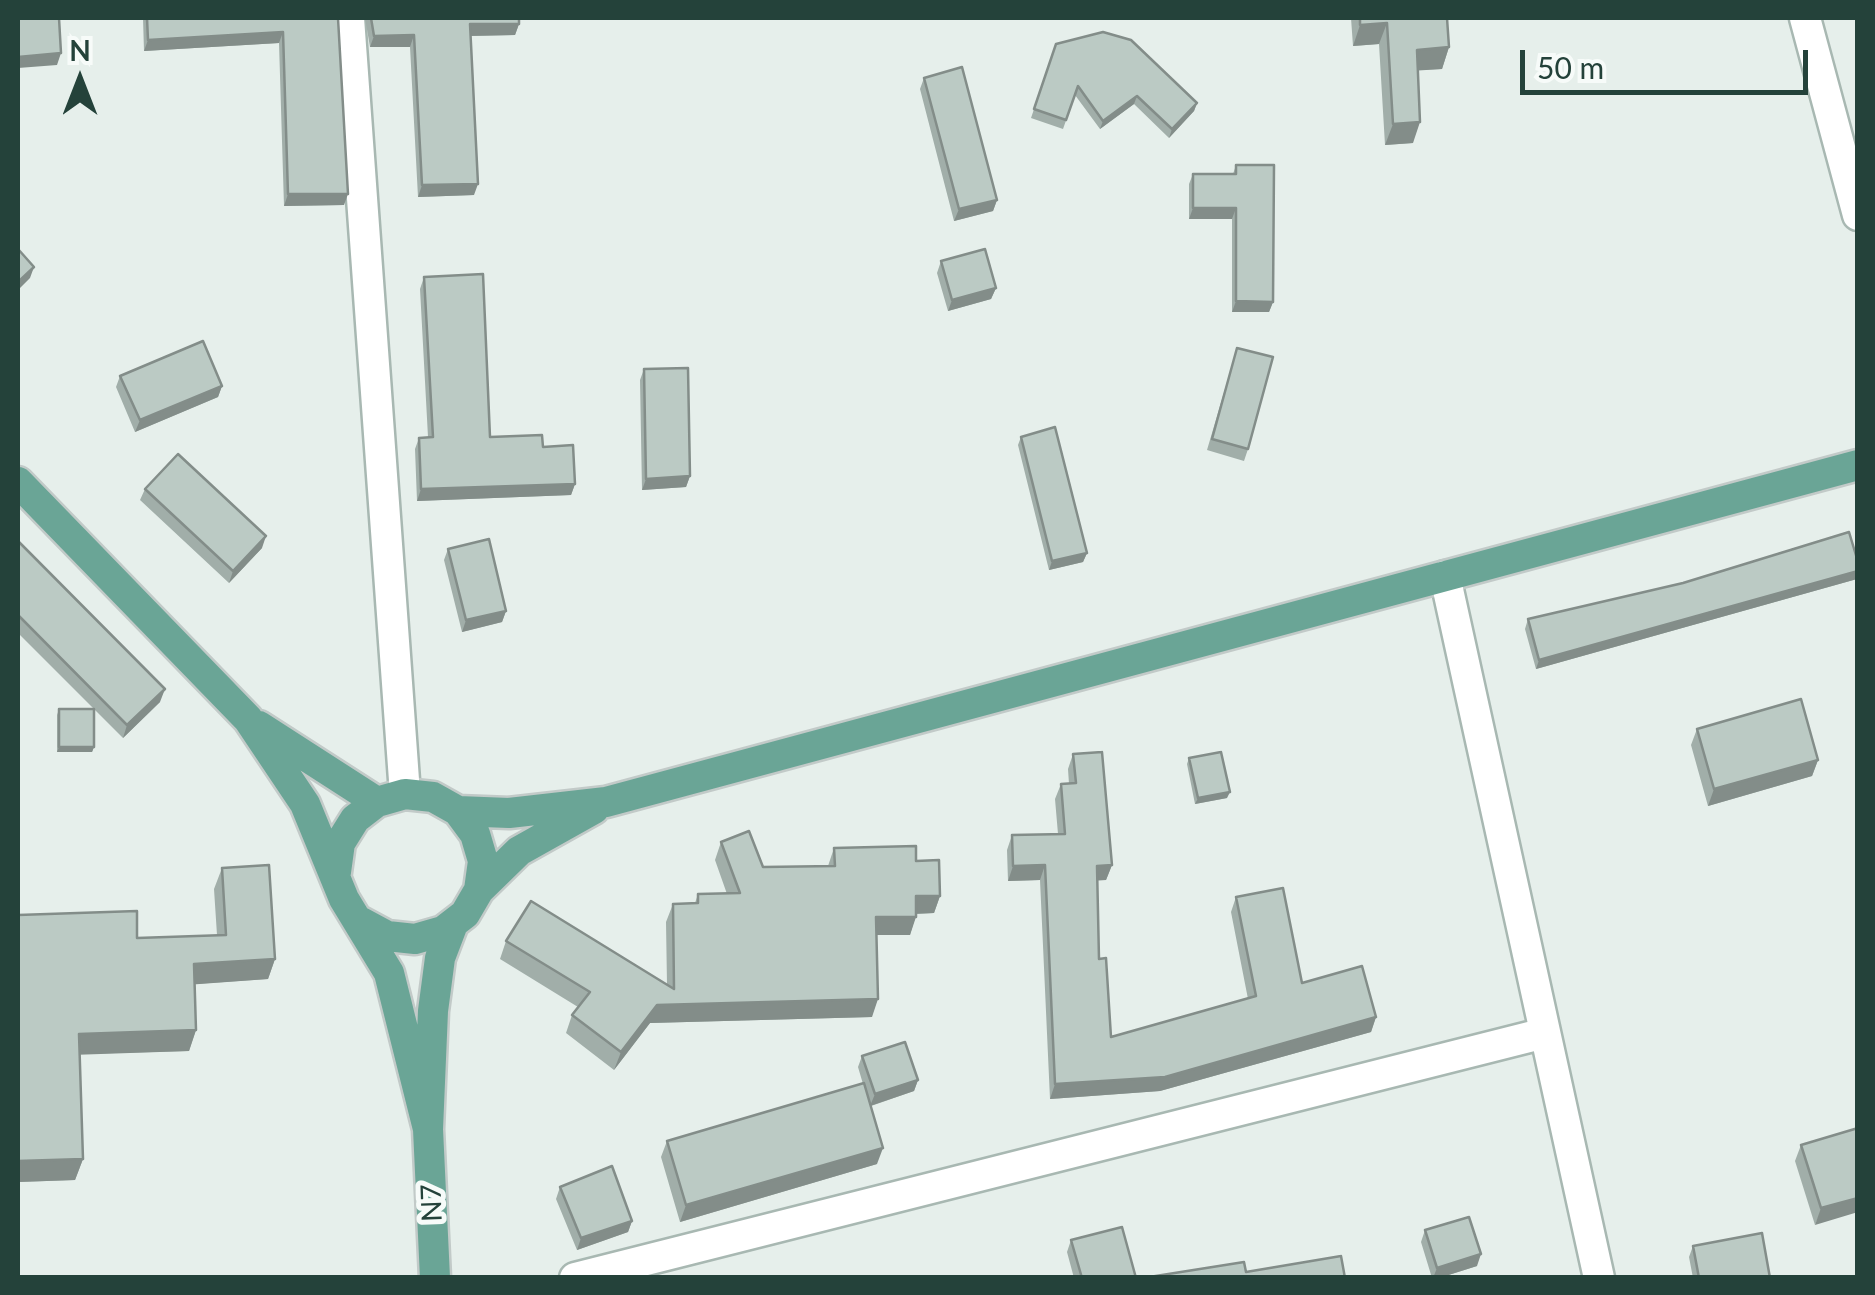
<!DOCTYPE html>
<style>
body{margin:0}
#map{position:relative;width:1875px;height:1295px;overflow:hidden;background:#e6efeb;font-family:Lato,sans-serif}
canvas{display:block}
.frame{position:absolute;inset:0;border:20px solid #24423a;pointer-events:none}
.north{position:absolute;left:30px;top:30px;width:100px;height:100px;-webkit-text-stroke:8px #f7fbf9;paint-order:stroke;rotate:0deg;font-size:28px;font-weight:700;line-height:40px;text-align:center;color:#24423a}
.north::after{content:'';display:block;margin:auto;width:35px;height:45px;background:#24423a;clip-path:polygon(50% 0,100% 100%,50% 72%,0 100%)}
.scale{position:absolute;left:1520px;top:50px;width:288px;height:45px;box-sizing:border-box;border:5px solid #24423a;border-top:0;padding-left:12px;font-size:30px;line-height:35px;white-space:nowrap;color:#24423a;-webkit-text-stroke:8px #f7fbf9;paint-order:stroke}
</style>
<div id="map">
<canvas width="1875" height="1295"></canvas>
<div class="frame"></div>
<div class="north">N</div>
<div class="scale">50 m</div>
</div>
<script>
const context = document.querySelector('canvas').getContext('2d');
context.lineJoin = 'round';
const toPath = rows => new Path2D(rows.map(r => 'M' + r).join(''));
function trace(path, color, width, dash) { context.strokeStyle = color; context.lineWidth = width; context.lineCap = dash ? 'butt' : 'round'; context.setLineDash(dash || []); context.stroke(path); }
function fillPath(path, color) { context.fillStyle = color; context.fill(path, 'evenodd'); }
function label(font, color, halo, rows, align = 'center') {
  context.font = font + ' Lato,sans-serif'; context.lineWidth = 10; context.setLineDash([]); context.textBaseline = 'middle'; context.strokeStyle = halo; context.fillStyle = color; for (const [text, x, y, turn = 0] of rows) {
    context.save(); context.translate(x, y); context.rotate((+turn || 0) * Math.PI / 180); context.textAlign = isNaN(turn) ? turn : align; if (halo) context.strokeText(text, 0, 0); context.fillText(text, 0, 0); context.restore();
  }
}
const street = toPath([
 [349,18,405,794],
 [1805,18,1858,215],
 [1445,576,1599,1278],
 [575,1278,1545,1033]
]);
const primary = toPath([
 [18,482,248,719,305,804,344,899,389,973,428,1129],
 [259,726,377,802],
 [458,811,509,813,606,802,1858,465],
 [336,872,340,843,355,819,377,802,405,794,433,797,458,811,475,834,483,861,479,890],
 [361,922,387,936,415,939,443,931,465,914,479,890,519,851,594,809],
 [435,1278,428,1129,433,1011,440,958,453,924]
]);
trace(street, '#a8b8b2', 35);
trace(primary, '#c2cac8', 35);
trace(street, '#fff', 30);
trace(primary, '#6aa596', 30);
fillPath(toPath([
 [143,18,338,18,344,205,284,206,279,43,144,51],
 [365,18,519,18,519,24,515,35,471,36,474,195,418,197,410,47,370,47],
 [1351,18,1447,18,1449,47,1442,69,1418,70,1413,143,1385,145,1379,44,1353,46],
 [1056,44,1197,103,1194,111,1169,138,1134,104,1100,129,1075,95,1063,129,1031,118],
 [924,78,997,200,993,211,954,221,920,89],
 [1236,165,1273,302,1269,312,1232,312,1232,219,1189,219,1189,184,1193,174,1233,174],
 [941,261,996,288,991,299,948,311,937,273],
 [424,277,490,437,543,447,575,484,571,495,417,501,415,449,419,438,428,437,420,289],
 [1237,348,1248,449,1244,461,1207,450],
 [644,369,690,476,686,487,642,490,640,380],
 [120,376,222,386,218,397,135,432,116,387],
 [1021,437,1087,553,1083,562,1049,570,1018,445],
 [145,489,262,548,229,583,140,500],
 [18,541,160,702,123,738,94,709,94,747,92,752,57,752,57,715,59,709,94,709,18,633],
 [448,549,506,611,502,622,462,632,444,560],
 [1858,562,1857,579,1536,669,1525,629,1528,619],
 [1697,729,1818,760,1812,776,1708,806,1691,745],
 [1073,754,1112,865,1106,880,1097,880,1099,959,1111,1037,1248,999,1231,912,1236,897,1302,983,1376,1017,1371,1032,1160,1091,1050,1099,1040,880,1008,881,1007,850,1012,835,1058,834,1055,799,1061,784,1069,784,1068,769],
 [1189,758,1227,798,1195,804,1187,764],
 [721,842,763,867,828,866,834,848,916,861,940,896,934,913,916,914,910,935,876,935,872,1017,650,1023,614,1070,566,1033,572,1015,578,1007,500,959,506,941,667,985,666,922,673,904,695,903,698,894,727,894,715,860],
 [269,865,275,959,268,979,195,984,196,1030,189,1051,79,1054,83,1159,75,1180,18,1182,18,915,137,911,137,938,217,935,214,889,222,868],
 [862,1056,918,1080,914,1091,871,1106,877,1164,680,1222,661,1157,667,1141,863,1084,858,1067],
 [1858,1128,1815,1225,1795,1161,1801,1145],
 [560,1187,632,1221,628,1232,577,1250,556,1199],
 [1425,1230,1477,1266,1439,1278,1432,1278,1421,1242],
 [1071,1240,1136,1278,1074,1278,1067,1252],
 [1693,1246,1770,1278,1693,1278,1689,1257]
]), '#a1aea9');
fillPath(toPath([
 [1387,23,1379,44,1353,46,1360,25],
 [470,24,519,24,515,35,466,36],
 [283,32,279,43,144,51,148,40],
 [414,35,410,47,370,47,374,36],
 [1449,47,1442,69,1410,71,1417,50],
 [61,53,57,65,18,68,18,57],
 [1137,96,1134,104,1100,129,1103,121],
 [1197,103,1194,111,1169,138,1172,129],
 [1420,122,1413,143,1385,145,1393,124],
 [478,184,474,195,418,197,422,185],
 [288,194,348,194,344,205,284,206],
 [997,200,993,211,954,221,959,209],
 [1193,208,1236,208,1232,219,1189,219],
 [34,267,30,278,18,290,18,282],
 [996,288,991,299,948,311,952,300],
 [1236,301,1273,302,1269,312,1232,312],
 [222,386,218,397,135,432,140,420],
 [690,476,686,487,642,490,646,479],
 [575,484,571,495,417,501,421,489],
 [266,536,262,548,229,583,233,571],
 [1087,553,1083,562,1049,570,1052,561],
 [1858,571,1857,579,1536,669,1539,660],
 [506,611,502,622,462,632,466,620],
 [165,689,160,702,123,738,127,725],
 [59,747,94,747,92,752,57,752],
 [1818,760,1812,776,1708,806,1714,789],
 [1230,792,1227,798,1195,804,1198,798],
 [1045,865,1040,880,1008,881,1013,866],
 [1112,865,1106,880,1091,881,1097,866],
 [916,896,940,896,934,913,909,914],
 [876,917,916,917,910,935,869,935],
 [275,959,268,979,186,985,194,964],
 [878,999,872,1017,650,1023,614,1070,621,1052,657,1005],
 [1376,1017,1371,1032,1160,1091,1050,1099,1055,1084],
 [196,1030,189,1051,71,1055,79,1034],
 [918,1080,914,1091,870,1106,875,1094],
 [883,1148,877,1164,680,1222,686,1205],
 [83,1159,75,1180,18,1182,18,1161],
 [1858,1198,1858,1212,1815,1225,1821,1208],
 [632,1221,628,1232,577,1250,581,1238],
 [1481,1254,1477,1266,1439,1278,1433,1278,1437,1268]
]), '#838d89');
const building = toPath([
 [18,18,59,18,61,53,18,57,18,18],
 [147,18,338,18,348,194,288,194,283,32,148,40,147,18],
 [371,18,519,18,519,24,470,24,478,184,422,185,414,35,374,36,371,18],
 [1360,18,1447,18,1449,47,1417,50,1420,122,1393,124,1387,23,1360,25,1360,18],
 [1103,32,1131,40,1197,103,1172,129,1137,96,1103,121,1078,86,1066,120,1034,109,1056,44,1103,32],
 [962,67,997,200,959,209,924,78,962,67],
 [1236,165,1274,165,1273,302,1236,301,1236,208,1193,208,1193,174,1236,174,1236,165],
 [18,249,34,267,18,282,18,249],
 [985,249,996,288,952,300,941,261,985,249],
 [483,274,490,437,542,435,543,447,573,445,575,484,421,489,419,438,433,437,424,277,483,274],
 [203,341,222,386,140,420,120,376,203,341],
 [1237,348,1273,357,1248,449,1212,439,1237,348],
 [688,368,690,476,646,479,644,369,688,368],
 [1055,427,1087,553,1052,561,1021,437,1055,427],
 [178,454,266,536,233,571,145,489,178,454],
 [1849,532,1858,562,1858,571,1539,660,1528,619,1683,583,1849,532],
 [489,539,506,611,466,620,448,549,489,539],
 [18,541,165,689,127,725,18,615,18,541],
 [1801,699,1818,760,1714,789,1697,729,1801,699],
 [59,709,94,709,94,747,59,747,59,709],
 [1102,752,1112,865,1097,866,1099,959,1106,958,1111,1037,1256,996,1236,897,1283,888,1302,983,1362,966,1376,1017,1165,1077,1055,1084,1045,865,1013,866,1012,835,1065,834,1061,784,1076,783,1073,754,1102,752],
 [1221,752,1230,792,1198,798,1189,758,1221,752],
 [749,831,763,867,835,866,834,848,916,846,916,861,939,860,940,896,916,896,916,917,876,917,878,999,657,1005,621,1052,572,1015,590,992,506,941,531,901,674,989,673,904,698,903,698,894,740,893,721,842,749,831],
 [269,865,275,959,194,964,196,1030,79,1034,83,1159,18,1161,18,915,137,911,137,938,226,935,222,868,269,865],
 [905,1042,918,1080,875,1094,862,1056,905,1042],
 [864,1083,883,1148,686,1205,667,1141,864,1083],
 [1858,1128,1858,1198,1821,1208,1801,1145,1858,1128],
 [612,1166,632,1221,581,1238,560,1187,612,1166],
 [1469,1217,1481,1254,1437,1268,1425,1230,1469,1217],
 [1122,1227,1136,1278,1082,1278,1071,1240,1122,1227],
 [1762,1233,1770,1278,1699,1278,1693,1246,1762,1233],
 [1341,1256,1345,1278,1143,1278,1244,1262,1246,1272,1341,1256]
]);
fillPath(building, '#bbcac4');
trace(building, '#838d89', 2.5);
label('28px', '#24423a', '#f7fbf9', [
 ["N7",432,1203,-92]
]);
</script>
